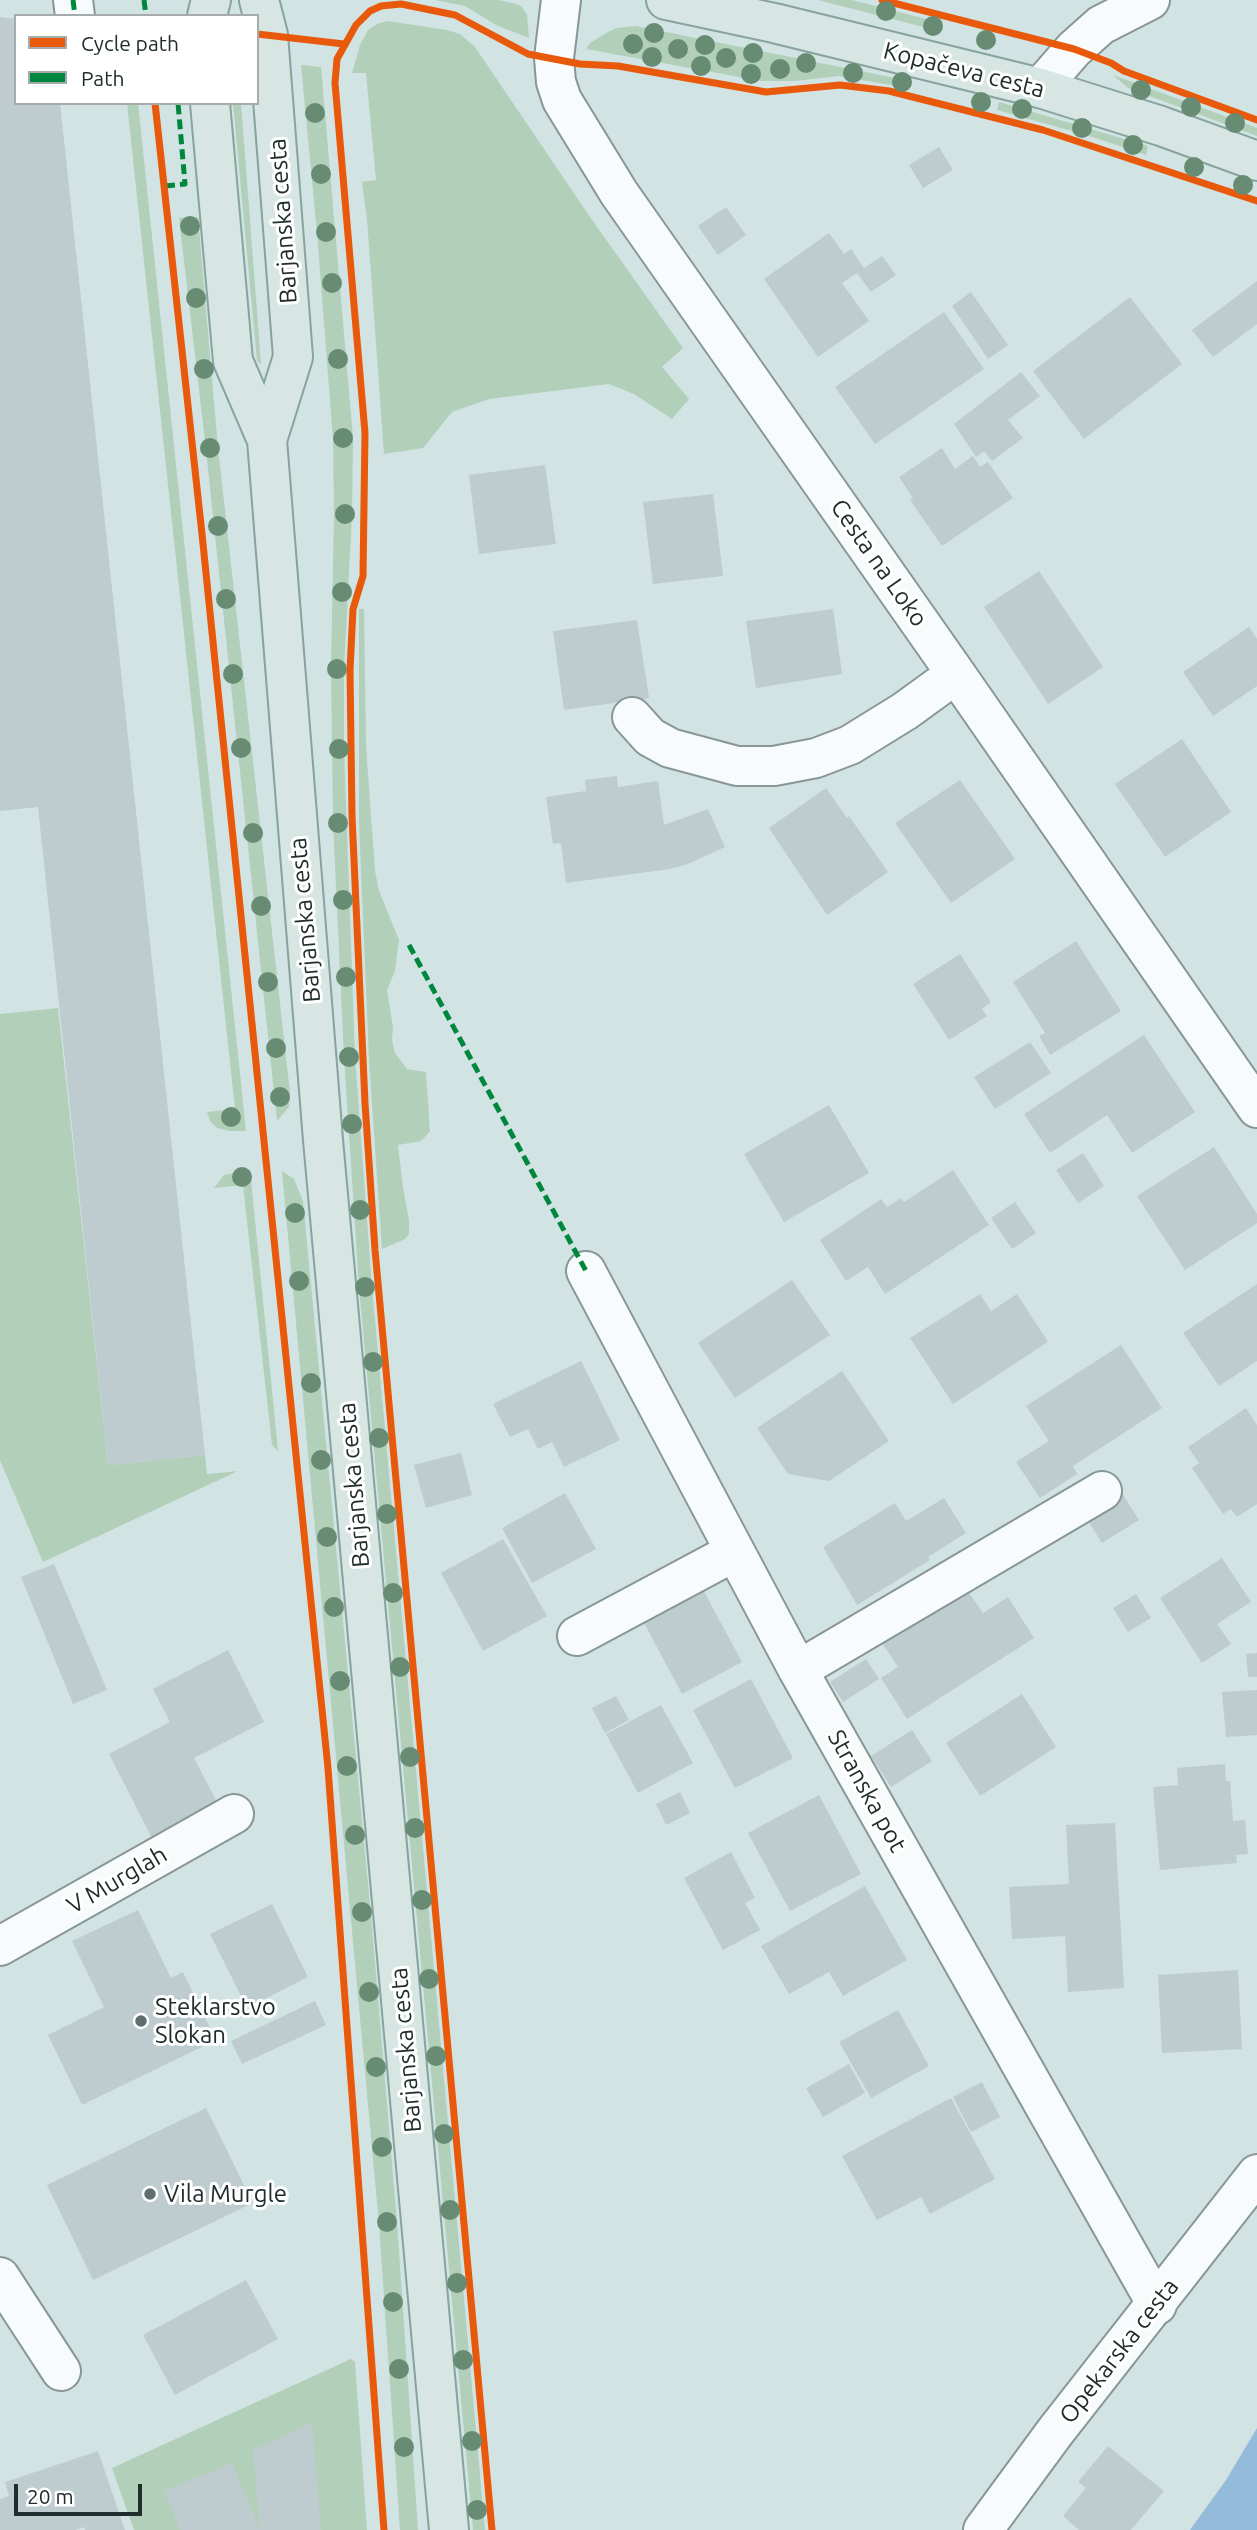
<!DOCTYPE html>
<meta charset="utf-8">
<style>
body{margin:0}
#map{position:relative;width:1257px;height:2530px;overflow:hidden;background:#d1e3e3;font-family:Ubuntu,sans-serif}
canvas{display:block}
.legend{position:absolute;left:14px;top:14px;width:245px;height:91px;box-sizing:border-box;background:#fff;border:2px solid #a6abab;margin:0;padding:9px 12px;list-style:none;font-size:21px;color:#202d2d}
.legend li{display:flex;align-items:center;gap:14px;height:35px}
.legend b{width:35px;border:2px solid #a6abab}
.scale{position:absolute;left:14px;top:2484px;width:128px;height:32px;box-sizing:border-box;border:4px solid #202d2d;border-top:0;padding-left:9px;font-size:21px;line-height:24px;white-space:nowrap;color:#202d2d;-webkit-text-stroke:5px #fff;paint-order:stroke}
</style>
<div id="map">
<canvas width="1257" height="2530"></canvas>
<ul class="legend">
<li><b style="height:9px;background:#e8590c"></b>Cycle path</li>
<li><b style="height:9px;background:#00873e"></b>Path</li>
</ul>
<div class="scale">20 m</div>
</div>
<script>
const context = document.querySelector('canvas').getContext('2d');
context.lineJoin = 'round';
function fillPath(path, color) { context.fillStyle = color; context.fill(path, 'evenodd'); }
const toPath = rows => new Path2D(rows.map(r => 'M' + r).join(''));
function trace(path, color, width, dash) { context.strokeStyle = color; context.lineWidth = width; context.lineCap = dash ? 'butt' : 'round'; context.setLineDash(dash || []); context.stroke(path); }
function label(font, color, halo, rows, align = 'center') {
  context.font = font + ' Ubuntu,sans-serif'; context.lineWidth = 6; context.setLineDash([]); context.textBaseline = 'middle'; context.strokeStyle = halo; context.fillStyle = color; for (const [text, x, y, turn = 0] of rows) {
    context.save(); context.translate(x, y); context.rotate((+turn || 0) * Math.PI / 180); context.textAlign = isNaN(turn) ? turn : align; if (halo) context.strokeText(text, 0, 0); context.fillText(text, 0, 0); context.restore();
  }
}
fillPath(toPath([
 [435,0,498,0,513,3,521,6,527,14,529,38,496,25,465,6],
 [818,0,852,0,942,23,939,31],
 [388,21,447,30,460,34,475,47,590,217,683,348,662,367,689,399,672,419,634,394,609,384,489,399,452,412,423,448,384,454,367,219,362,182,376,180,366,73,352,73,360,45,368,30,379,23],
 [636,26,910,81,908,88,839,76,794,81,761,81,586,49,590,43,608,32,617,28],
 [301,65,321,67,353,438,352,515,344,669,344,749,355,1057,372,1287,485,2530,473,2530,359,1287,344,1057,333,823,331,667,334,514,333,439,317,233],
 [1113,75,1257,128,1257,136,1128,88],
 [999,102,1148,146,1146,155,1093,137,997,110],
 [127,103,138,103,246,1131,230,1131,217,1128,210,1121,207,1112,235,1109],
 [233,103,241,103,261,364,257,361],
 [198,217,218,448,290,1093,289,1107,277,1121,206,450,179,218],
 [359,609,364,609,366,746,375,871,379,891,399,940,395,971,387,990,393,1027,392,1040,395,1053,407,1069,426,1072,430,1131,421,1141,398,1145,403,1188,409,1220,409,1234,405,1239,382,1249,369,1060,359,823],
 [58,1008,108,1465,205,1455,207,1474,238,1471,43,1562,0,1460,0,1014],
 [250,1170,278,1451,272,1445,243,1185,214,1188,224,1175],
 [282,1171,294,1179,303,1201,371,1915,397,2222,418,2530,400,2530,379,2224],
 [351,2359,355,2362,367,2530,134,2530,112,2468]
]), '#b2cfba');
fillPath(toPath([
 [1257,2428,1257,2530,1190,2530,1226,2480]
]), '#95bbdb');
fillPath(toPath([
 [0,17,16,19,16,103,60,103,205,1455,108,1465,38,807,0,811],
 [939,147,953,170,923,188,909,165],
 [726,207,746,235,718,255,698,226],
 [829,233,844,254,851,249,864,268,882,256,896,275,871,292,857,273,842,283,869,321,818,357,764,279],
 [1257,281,1257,324,1213,357,1192,330],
 [971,292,1008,345,988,359,952,306],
 [1130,297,1182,364,1084,439,1033,371],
 [944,312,984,369,875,444,835,387],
 [1021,372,1040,396,1008,420,1023,438,992,461,984,451,976,457,954,424],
 [942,448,955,469,973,456,980,467,988,462,1013,498,942,546,910,500,913,498,899,477],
 [545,465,556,544,479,554,469,475],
 [713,494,723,576,653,584,643,502],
 [1039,571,1103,667,1048,704,984,607],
 [833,609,842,674,756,688,746,621],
 [637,620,649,698,564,710,553,631],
 [1249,627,1257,639,1257,686,1213,716,1183,672],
 [1182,739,1231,812,1165,857,1115,784],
 [617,776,618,787,658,781,664,825,708,809,725,847,688,864,670,869,566,883,561,843,553,844,546,797,586,791,585,780],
 [960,780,1015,859,951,903,895,823],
 [826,788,847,818,849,816,888,872,827,915,769,828],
 [1076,941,1121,1011,1050,1055,1039,1036,1045,1033,1013,982],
 [960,954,991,1002,982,1009,987,1016,949,1040,913,984],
 [1144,1035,1195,1112,1132,1153,1107,1115,1050,1153,1024,1114],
 [1030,1042,1051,1073,995,1109,974,1077],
 [829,1105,869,1173,784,1222,744,1154],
 [1214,1147,1257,1214,1257,1223,1185,1270,1137,1196],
 [1083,1153,1104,1186,1078,1203,1056,1170],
 [953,1170,989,1225,885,1294,868,1267,846,1281,820,1240,881,1199,887,1207,901,1198,904,1202],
 [1015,1202,1036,1233,1012,1249,991,1218],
 [792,1280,830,1335,735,1398,698,1343],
 [1257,1284,1257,1361,1219,1386,1183,1333],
 [980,1294,991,1311,1017,1294,1048,1342,953,1404,910,1338],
 [1121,1345,1162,1408,1073,1466,1077,1474,1040,1498,1016,1462,1049,1441,1026,1406],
 [581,1361,620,1440,564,1467,552,1442,538,1449,528,1429,510,1437,493,1404],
 [842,1371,889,1441,829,1481,788,1474,757,1428],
 [1246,1408,1257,1425,1257,1504,1237,1517,1231,1509,1223,1514,1192,1468,1199,1463,1188,1447],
 [461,1453,472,1495,426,1508,414,1465],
 [1120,1490,1139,1520,1102,1543,1083,1513],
 [565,1493,596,1549,532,1583,502,1528],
 [944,1498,966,1533,928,1557,930,1560,857,1605,823,1547,895,1503,906,1521],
 [503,1539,547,1616,483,1651,441,1573],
 [1222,1558,1251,1602,1217,1624,1231,1644,1202,1663,1160,1598],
 [54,1564,107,1690,73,1704,21,1577],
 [965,1587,983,1613,1008,1597,1034,1638,907,1719,881,1678,898,1667,881,1641],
 [702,1588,742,1662,682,1694,642,1619],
 [1136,1594,1151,1618,1128,1632,1113,1608],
 [228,1650,264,1722,194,1758,218,1804,152,1838,109,1754,170,1722,153,1689],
 [1257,1653,1257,1677,1248,1677,1246,1654],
 [866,1659,879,1679,843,1702,830,1682],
 [751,1679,793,1758,735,1788,693,1710],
 [1257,1690,1257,1735,1226,1737,1222,1692],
 [1022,1694,1056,1747,980,1796,946,1743],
 [616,1696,629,1720,605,1733,592,1708],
 [661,1705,693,1763,638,1793,606,1734],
 [912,1730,932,1761,891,1787,871,1756],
 [1225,1764,1226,1781,1230,1781,1233,1821,1245,1820,1248,1854,1236,1855,1237,1863,1160,1870,1153,1787,1178,1785,1177,1768],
 [680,1792,690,1813,666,1825,656,1804],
 [819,1795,861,1874,790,1911,748,1833],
 [1115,1823,1124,1988,1068,1992,1065,1936,1012,1939,1009,1887,1069,1884,1066,1825],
 [731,1852,755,1898,745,1903,760,1930,723,1950,684,1878],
 [865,1886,907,1960,843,1996,829,1972,789,1994,761,1946],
 [272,1904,308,1977,247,2008,210,1934],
 [138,1910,171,1978,183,1972,216,2040,82,2105,48,2035,104,2007,72,1941],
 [1238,1970,1242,2049,1162,2053,1158,1975],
 [315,2001,326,2025,242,2064,231,2041],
 [898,2010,929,2066,871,2098,839,2042],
 [849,2064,865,2093,823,2117,806,2088],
 [982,2082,1000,2117,971,2132,953,2097],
 [951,2098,995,2179,930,2214,921,2197,877,2220,842,2156],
 [206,2108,253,2203,93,2280,47,2185],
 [246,2280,278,2339,175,2395,143,2335],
 [312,2423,321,2530,180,2530,164,2491,232,2463,260,2530,253,2450],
 [1108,2446,1164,2491,1131,2530,1079,2530,1063,2516,1086,2488,1078,2482],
 [98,2451,125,2530,85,2530,84,2527,75,2530,0,2530,0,2499,9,2496,5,2482]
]), '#becccf');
const minor = toPath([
 [73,0,75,16],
 [561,0,554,58,556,82,562,100,619,193,956,674,1257,1108],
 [1040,88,1074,49,1101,25,1150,0],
 [632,717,650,737,670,748,737,766,774,766,816,758,850,745,905,711,956,674],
 [586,1271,798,1670,1157,2305],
 [577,1636,734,1552],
 [798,1670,1102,1491],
 [0,1946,234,1814],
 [0,2277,61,2371],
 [983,2530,1055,2432,1257,2174]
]);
const major = toPath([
 [259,0,268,35,293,357,267,440],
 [666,0,774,23,1040,88,1161,126,1257,161],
 [207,16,211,0],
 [210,103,233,361,267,440,323,1140,449,2530]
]);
trace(minor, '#889696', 42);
trace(major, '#86a39e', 42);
trace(minor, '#f8fbfb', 38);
trace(major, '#d7e6e3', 38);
trace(toPath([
 [73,0,75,16],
 [144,0,146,16],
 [165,186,185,184,178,103],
 [409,945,586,1271]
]), '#00873e', 5, [10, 5]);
trace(toPath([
 [882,0,1074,49,1111,63,1124,71,1257,120],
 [257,34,344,44],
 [155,103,202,534,328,1768,384,2530],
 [492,2530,375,1250,365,1103,352,816,350,670,353,609,363,576,365,433,335,83,337,59,356,25,370,11,381,6,401,4,455,15,528,54,580,64,618,66,766,92,840,85,889,91,1043,130,1257,201]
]), '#e8590c', 7);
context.fillStyle = '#678c73';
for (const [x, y] of [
 [886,11],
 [933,26],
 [654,33],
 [986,40],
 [633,44],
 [705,45],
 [678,49],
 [753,53],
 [652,57],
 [726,58],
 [806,63],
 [701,66],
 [780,69],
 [853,73],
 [751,74],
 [902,82],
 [1141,90],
 [981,102],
 [1191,107],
 [1022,109],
 [315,113],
 [1235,123],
 [1082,128],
 [1133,145],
 [1194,167],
 [321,174],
 [1243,185],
 [190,226],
 [326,232],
 [332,283],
 [196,298],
 [338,359],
 [204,369],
 [343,438],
 [210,448],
 [345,514],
 [218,526],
 [342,592],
 [226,599],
 [337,669],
 [233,674],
 [241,748],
 [339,749],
 [338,823],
 [253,833],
 [343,900],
 [261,906],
 [346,977],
 [268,982],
 [276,1048],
 [349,1057],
 [280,1097],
 [231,1117],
 [352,1124],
 [242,1177],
 [360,1210],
 [295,1213],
 [299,1281],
 [365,1287],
 [373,1362],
 [311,1383],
 [379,1438],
 [321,1460],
 [387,1514],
 [327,1537],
 [393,1593],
 [334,1607],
 [400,1667],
 [340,1681],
 [410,1757],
 [347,1766],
 [415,1828],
 [355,1835],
 [422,1900],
 [362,1912],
 [429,1979],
 [369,1992],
 [436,2056],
 [376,2067],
 [444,2134],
 [382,2147],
 [450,2210],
 [387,2222],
 [457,2283],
 [393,2302],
 [463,2360],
 [399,2369],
 [472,2441],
 [404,2447],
 [477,2510]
]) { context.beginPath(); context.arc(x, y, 10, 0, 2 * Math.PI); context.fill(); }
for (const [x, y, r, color] of [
 [141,2021,7,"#5e6d6d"],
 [150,2194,7,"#5e6d6d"]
]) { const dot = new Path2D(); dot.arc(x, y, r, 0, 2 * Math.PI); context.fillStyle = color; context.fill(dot); trace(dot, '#fff', 2.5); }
label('24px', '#202d2d', '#fff', [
 ["Kopačeva cesta",964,70,14],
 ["Barjanska cesta",283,221,-94],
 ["Cesta na Loko",879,563,55],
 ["Barjanska cesta",305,920,-95],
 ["Barjanska cesta",354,1485,-95],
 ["Stranska pot",867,1791,61],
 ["V Murglah",117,1880,-30],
 ["Barjanska cesta",406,2050,-95],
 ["Opekarska cesta",1119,2351,-52]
]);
label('24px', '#202d2d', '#fff', [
 ["Steklarstvo",155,2007],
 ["Slokan",155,2035],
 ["Vila Murgle",164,2194]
], 'left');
</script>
